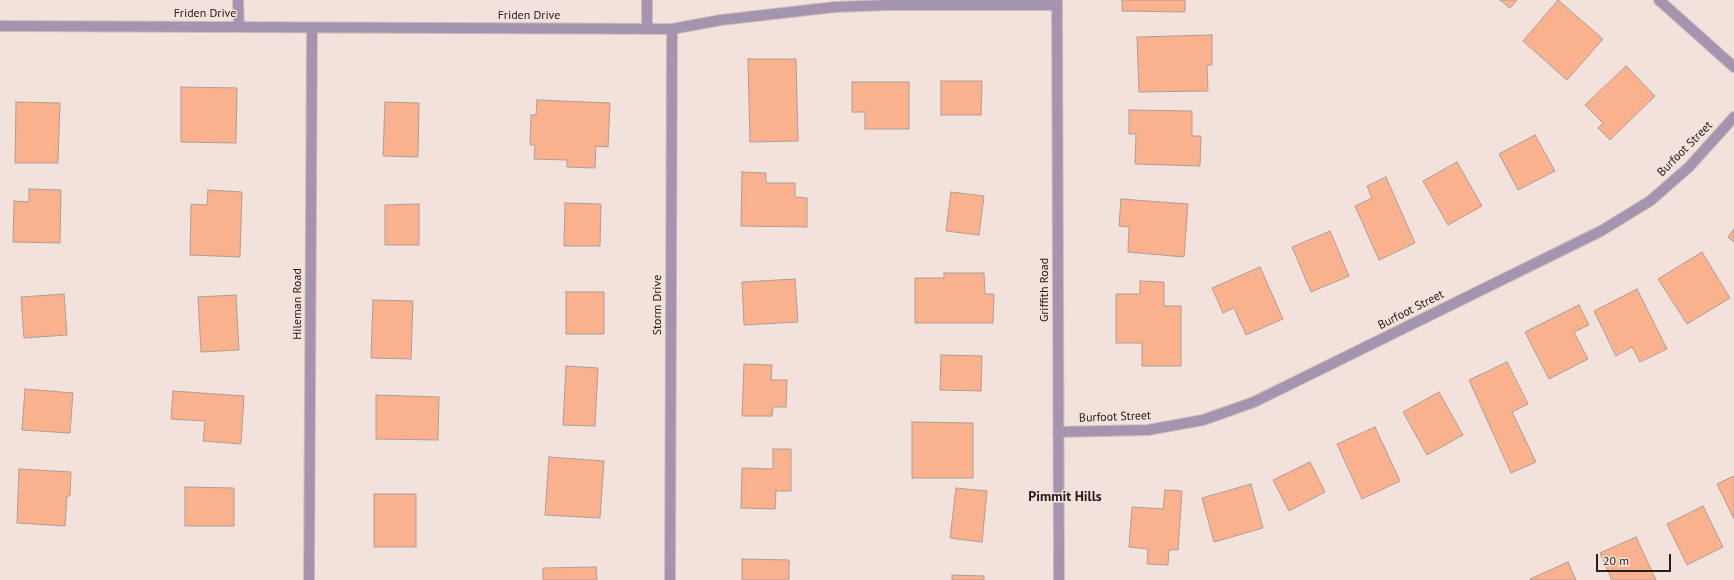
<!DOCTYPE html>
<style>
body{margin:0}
#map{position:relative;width:1734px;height:580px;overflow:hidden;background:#f3e2db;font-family:"PT Sans",sans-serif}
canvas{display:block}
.scale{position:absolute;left:1596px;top:554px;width:75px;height:18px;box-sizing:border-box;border:2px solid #25201d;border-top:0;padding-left:5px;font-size:12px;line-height:14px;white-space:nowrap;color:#25201d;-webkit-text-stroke:3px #f3e2db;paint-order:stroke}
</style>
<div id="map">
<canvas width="1734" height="580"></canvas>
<div class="scale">20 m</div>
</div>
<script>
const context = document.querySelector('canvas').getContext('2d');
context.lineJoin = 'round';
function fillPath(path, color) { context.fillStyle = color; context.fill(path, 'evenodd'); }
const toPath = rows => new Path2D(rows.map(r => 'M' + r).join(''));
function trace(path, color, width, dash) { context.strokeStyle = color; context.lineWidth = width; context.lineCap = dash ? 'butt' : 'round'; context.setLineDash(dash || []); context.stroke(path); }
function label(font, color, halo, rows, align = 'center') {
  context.font = font + ' "PT Sans",sans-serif'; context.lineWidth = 3; context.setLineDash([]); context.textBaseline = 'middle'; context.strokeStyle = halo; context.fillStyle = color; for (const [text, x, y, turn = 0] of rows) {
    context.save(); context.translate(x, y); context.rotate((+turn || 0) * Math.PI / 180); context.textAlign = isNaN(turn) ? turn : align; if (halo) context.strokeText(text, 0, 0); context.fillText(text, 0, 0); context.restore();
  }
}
const building = toPath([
 [1122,0,1185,0,1185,12,1122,11,1122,0],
 [1500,0,1517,0,1510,8,1500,0],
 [1558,0,1603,39,1567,80,1523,41,1558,0],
 [1212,35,1212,65,1207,65,1208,91,1139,92,1137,37,1212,35],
 [748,59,796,59,798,141,750,142,748,59],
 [1626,66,1655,96,1610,140,1598,128,1603,123,1585,105,1626,66],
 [941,81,982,81,981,115,941,115,941,81],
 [852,82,909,82,909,129,865,129,865,112,852,112,852,82],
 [181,87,237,88,236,143,181,142,181,87],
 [537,100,610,103,608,147,596,146,595,168,567,167,567,160,534,159,535,145,530,145,531,115,536,115,537,100],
 [16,102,60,103,58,163,15,163,16,102],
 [385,102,419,103,418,157,383,156,385,102],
 [1129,110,1192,111,1192,136,1201,136,1200,166,1135,164,1136,134,1129,134,1129,110],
 [1535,135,1555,171,1518,190,1499,154,1535,135],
 [1457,162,1482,206,1448,225,1423,181,1457,162],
 [742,172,766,173,766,183,795,183,795,197,807,198,807,227,741,226,742,172],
 [1386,177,1415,243,1379,260,1355,206,1372,198,1367,186,1386,177],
 [29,189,61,190,60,243,13,242,14,201,29,202,29,189],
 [208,190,242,192,240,257,190,255,191,204,207,205,208,190],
 [951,192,984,196,979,235,946,231,951,192],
 [1121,199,1188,204,1184,257,1128,252,1129,227,1119,226,1121,199],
 [565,203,601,204,600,246,564,246,565,203],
 [419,204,419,245,385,245,385,205,419,204],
 [1734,229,1734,242,1728,237,1734,229],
 [1330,231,1349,276,1311,292,1292,247,1330,231],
 [1702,252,1730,298,1687,324,1658,279,1702,252],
 [1260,267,1283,319,1246,335,1234,308,1223,313,1212,288,1260,267],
 [944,273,984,273,985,294,994,294,993,323,915,323,915,278,944,278,944,273],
 [795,279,798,322,744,325,742,282,795,279],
 [1140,281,1164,282,1164,306,1181,306,1181,366,1142,366,1142,343,1116,343,1116,294,1140,294,1140,281],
 [1637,289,1667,349,1640,362,1632,347,1616,356,1594,311,1637,289],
 [566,292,604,292,604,334,566,334,566,292],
 [64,294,67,335,24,338,21,297,64,294],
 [236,295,239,350,201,352,198,297,236,295],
 [373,300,413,301,411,359,371,358,373,300],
 [1579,305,1589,325,1574,332,1588,359,1549,379,1525,332,1579,305],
 [941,355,982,356,981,391,940,390,941,355],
 [1507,362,1528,404,1512,412,1536,462,1511,473,1469,380,1507,362],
 [744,364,772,365,771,380,787,380,786,407,773,407,772,416,742,416,744,364],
 [566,366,598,368,595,426,563,425,566,366],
 [25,389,73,393,70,433,22,430,25,389],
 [173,391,244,396,241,444,203,441,205,421,171,419,173,391],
 [1439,392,1463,435,1427,455,1403,412,1439,392],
 [376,395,439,397,438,440,376,439,376,395],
 [912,422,973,423,973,478,912,478,912,422],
 [1375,427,1400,481,1362,499,1337,444,1375,427],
 [773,449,791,449,791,491,776,491,775,509,741,508,742,468,773,469,773,449],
 [549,457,604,461,600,518,545,515,549,457],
 [1310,462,1325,492,1289,511,1273,480,1310,462],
 [19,469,71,472,70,496,67,496,65,526,17,523,19,469],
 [1734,476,1734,519,1717,484,1734,476],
 [1251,484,1263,528,1214,542,1202,498,1251,484],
 [185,487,234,488,234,526,185,526,185,487],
 [956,488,987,491,982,542,950,538,956,488],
 [1165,490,1182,491,1178,550,1169,550,1168,565,1147,564,1148,549,1129,547,1132,507,1163,509,1165,490],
 [374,494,416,494,416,547,374,547,374,494],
 [1703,506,1723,547,1687,565,1667,524,1703,506],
 [1636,537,1656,580,1612,580,1600,553,1636,537],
 [742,559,789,560,789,580,742,580,742,559],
 [1568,562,1576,580,1531,580,1530,579,1568,562],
 [596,567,597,580,543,580,543,568,596,567],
 [952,575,984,576,984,580,952,580,952,575]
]);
fillPath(building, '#fab18e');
trace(building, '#ae9e97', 1);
const minor = toPath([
 [238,0,239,27],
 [647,0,647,29],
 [1659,0,1734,67],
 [0,26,672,29,721,20,835,7,888,5,1057,5],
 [1058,432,1148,430,1203,420,1254,402,1601,231,1650,201,1689,167,1734,117],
 [309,580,312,28],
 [670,580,672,29]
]);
const tertiary = toPath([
 [1057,0,1059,580]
]);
trace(minor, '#cebfb9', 12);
trace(tertiary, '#cebfb9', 12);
trace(minor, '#a594af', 10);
trace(tertiary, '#a594af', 10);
label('12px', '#25201d', '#f3e2db', [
 ["Friden Drive",205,14],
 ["Friden Drive",529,16],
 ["Burfoot Street",1685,149,-45],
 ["Griffith Road",1045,290,-90],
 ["Hileman Road",298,304,-90],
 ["Storm Drive",658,305,-90],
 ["Burfoot Street",1411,310,-27],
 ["Burfoot Street",1115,417,-2]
]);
label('bold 14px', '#25201d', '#f3e2db', [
 ["Pimmit Hills",1065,497]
]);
</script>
